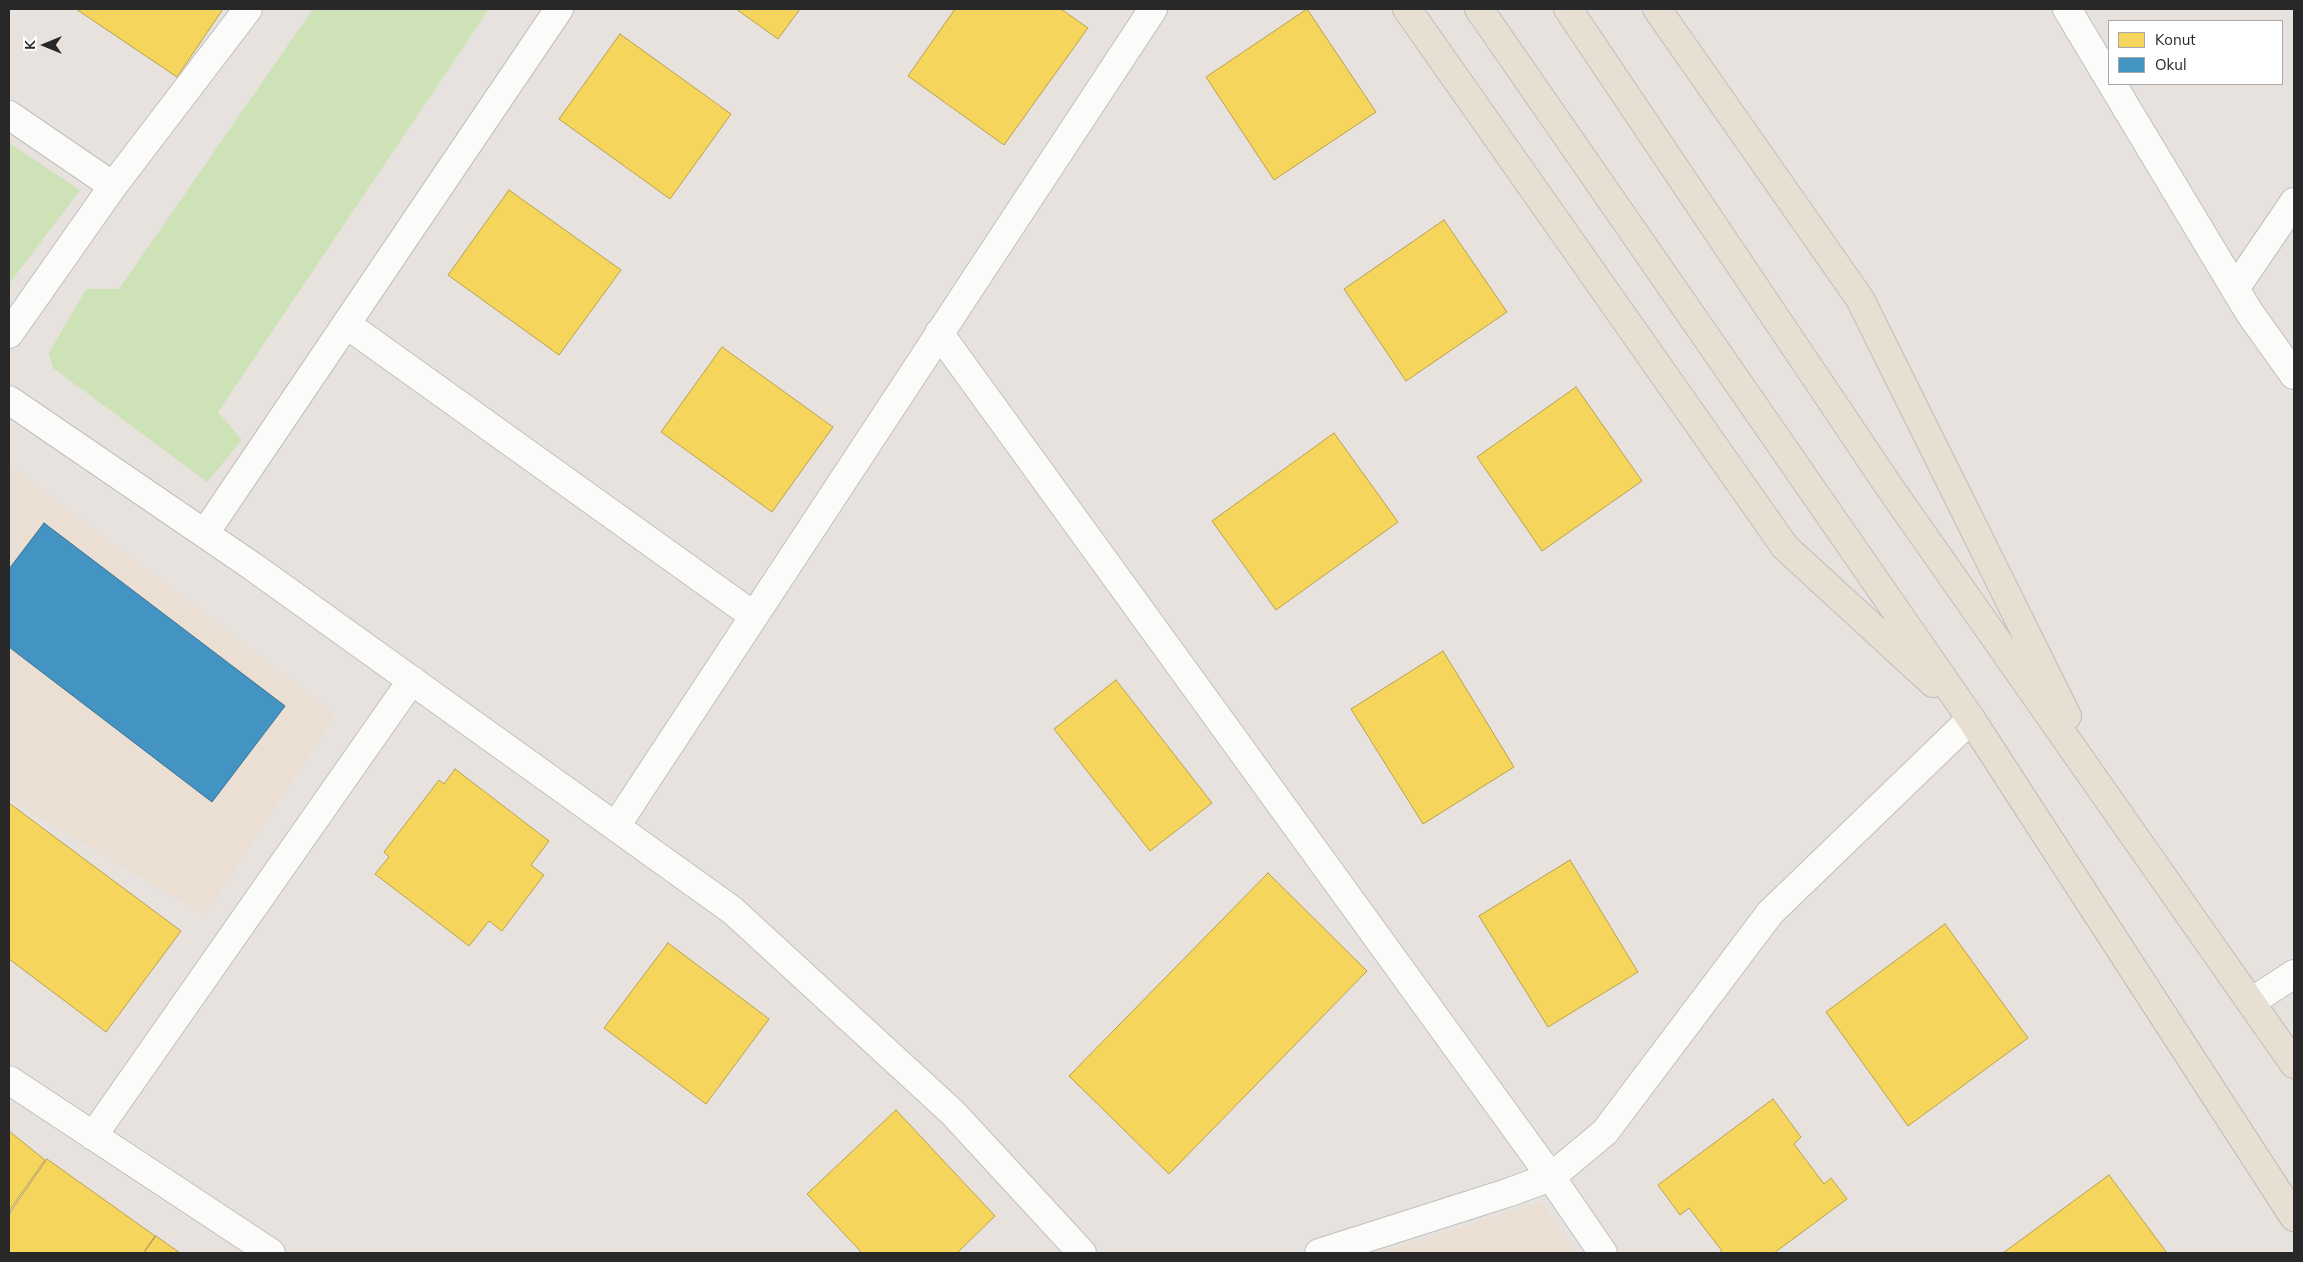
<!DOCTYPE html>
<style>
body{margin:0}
#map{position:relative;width:2303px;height:1262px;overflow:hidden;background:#e7e2de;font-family:Mulish,sans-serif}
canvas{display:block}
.frame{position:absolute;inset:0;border:10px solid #282828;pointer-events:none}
.legend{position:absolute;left:2108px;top:20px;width:175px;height:65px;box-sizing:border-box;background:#fff;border:1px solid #a9a9a9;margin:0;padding:6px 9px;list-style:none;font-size:15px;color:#282828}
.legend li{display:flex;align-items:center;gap:10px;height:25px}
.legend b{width:25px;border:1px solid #a9a9a9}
.north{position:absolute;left:20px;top:20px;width:50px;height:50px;-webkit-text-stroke:4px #fff;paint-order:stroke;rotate:270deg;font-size:14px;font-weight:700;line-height:20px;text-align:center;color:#282828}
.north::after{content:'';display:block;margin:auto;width:18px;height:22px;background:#282828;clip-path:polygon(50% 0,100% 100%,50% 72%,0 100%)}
</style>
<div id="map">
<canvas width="2303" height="1262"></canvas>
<div class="frame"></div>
<ul class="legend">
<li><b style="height:14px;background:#f6d55c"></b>Konut</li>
<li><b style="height:14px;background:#4393c3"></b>Okul</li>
</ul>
<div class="north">K</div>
</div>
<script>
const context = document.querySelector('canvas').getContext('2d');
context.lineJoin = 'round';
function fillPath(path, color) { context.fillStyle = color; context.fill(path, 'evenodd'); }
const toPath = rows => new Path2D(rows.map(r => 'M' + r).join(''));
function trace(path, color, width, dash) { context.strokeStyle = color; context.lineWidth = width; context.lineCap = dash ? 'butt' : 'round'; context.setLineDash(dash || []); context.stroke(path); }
fillPath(toPath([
 [9,465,335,714,205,915,9,799],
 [1541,1203,1577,1253,1377,1253]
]), '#eadfd2');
fillPath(toPath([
 [313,9,489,9,218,412,242,440,207,482,53,368,49,353,86,289,119,289],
 [9,143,80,190,9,284]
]), '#cde2b6');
const homes = toPath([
 [76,9,223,9,177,77,76,9],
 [736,9,800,9,778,39,736,9],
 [955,9,1061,9,1088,28,1004,145,908,76,955,9],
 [1307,9,1376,112,1274,180,1206,77,1307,9],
 [620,34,731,114,670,199,559,119,620,34],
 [509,190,621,270,559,355,448,275,509,190],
 [1444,220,1507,312,1406,381,1344,289,1444,220],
 [722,347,833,427,772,512,661,432,722,347],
 [1576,387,1642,481,1542,551,1477,457,1576,387],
 [1334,433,1398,522,1276,610,1212,521,1334,433],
 [1443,651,1514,767,1423,824,1351,709,1443,651],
 [1116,680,1212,803,1150,851,1054,729,1116,680],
 [455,769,549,841,531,865,544,875,502,931,489,921,469,946,375,874,389,857,384,852,439,780,444,784,455,769],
 [9,803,181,931,106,1032,9,959,9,803],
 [1570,860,1638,972,1548,1027,1479,916,1570,860],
 [1268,873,1367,971,1169,1174,1069,1076,1268,873],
 [1945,924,2028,1038,1908,1126,1826,1012,1945,924],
 [668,943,769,1019,706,1104,604,1028,668,943],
 [1773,1099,1801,1137,1794,1144,1824,1184,1831,1178,1847,1199,1774,1253,1719,1253,1722,1251,1689,1208,1680,1215,1658,1185,1773,1099],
 [896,1110,995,1216,957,1253,862,1253,807,1194,896,1110],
 [9,1131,45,1160,9,1211,9,1131],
 [47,1159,155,1236,143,1253,9,1253,9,1214,47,1159],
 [2109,1175,2167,1253,2003,1253,2109,1175],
 [156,1236,180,1253,144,1253,156,1236]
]);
fillPath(homes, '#f6d55c');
trace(homes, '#b8a14c', 1);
const schools = toPath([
 [44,523,285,706,212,802,9,647,9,569,44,523]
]);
fillPath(schools, '#4393c3');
trace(schools, '#3b7394', 1);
const street = toPath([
 [2067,9,2109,79],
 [2112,84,2249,312,2294,375],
 [9,115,113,186],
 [2235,289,2294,202],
 [346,324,754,616],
 [939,333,1551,1177,1603,1253],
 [9,334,113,186,248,9],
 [9,400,252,566,732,910,953,1113,1082,1253],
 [205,533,559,9],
 [616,826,1153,9],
 [2251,1002,2294,974],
 [9,1080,271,1253],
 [93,1136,412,680],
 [1319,1253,1507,1193,1551,1177,1605,1132,1770,913,1971,719]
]);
const primary = toPath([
 [1407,9,1785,547,1933,683],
 [1479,9,1971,719,2294,1217],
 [1568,9,1888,485,2294,1064],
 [1657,9,1860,299,2067,716]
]);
trace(street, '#c0bfbf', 30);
trace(primary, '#bfbdbc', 30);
trace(street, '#fbfbfa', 28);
trace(primary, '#e6dfd2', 28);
</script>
